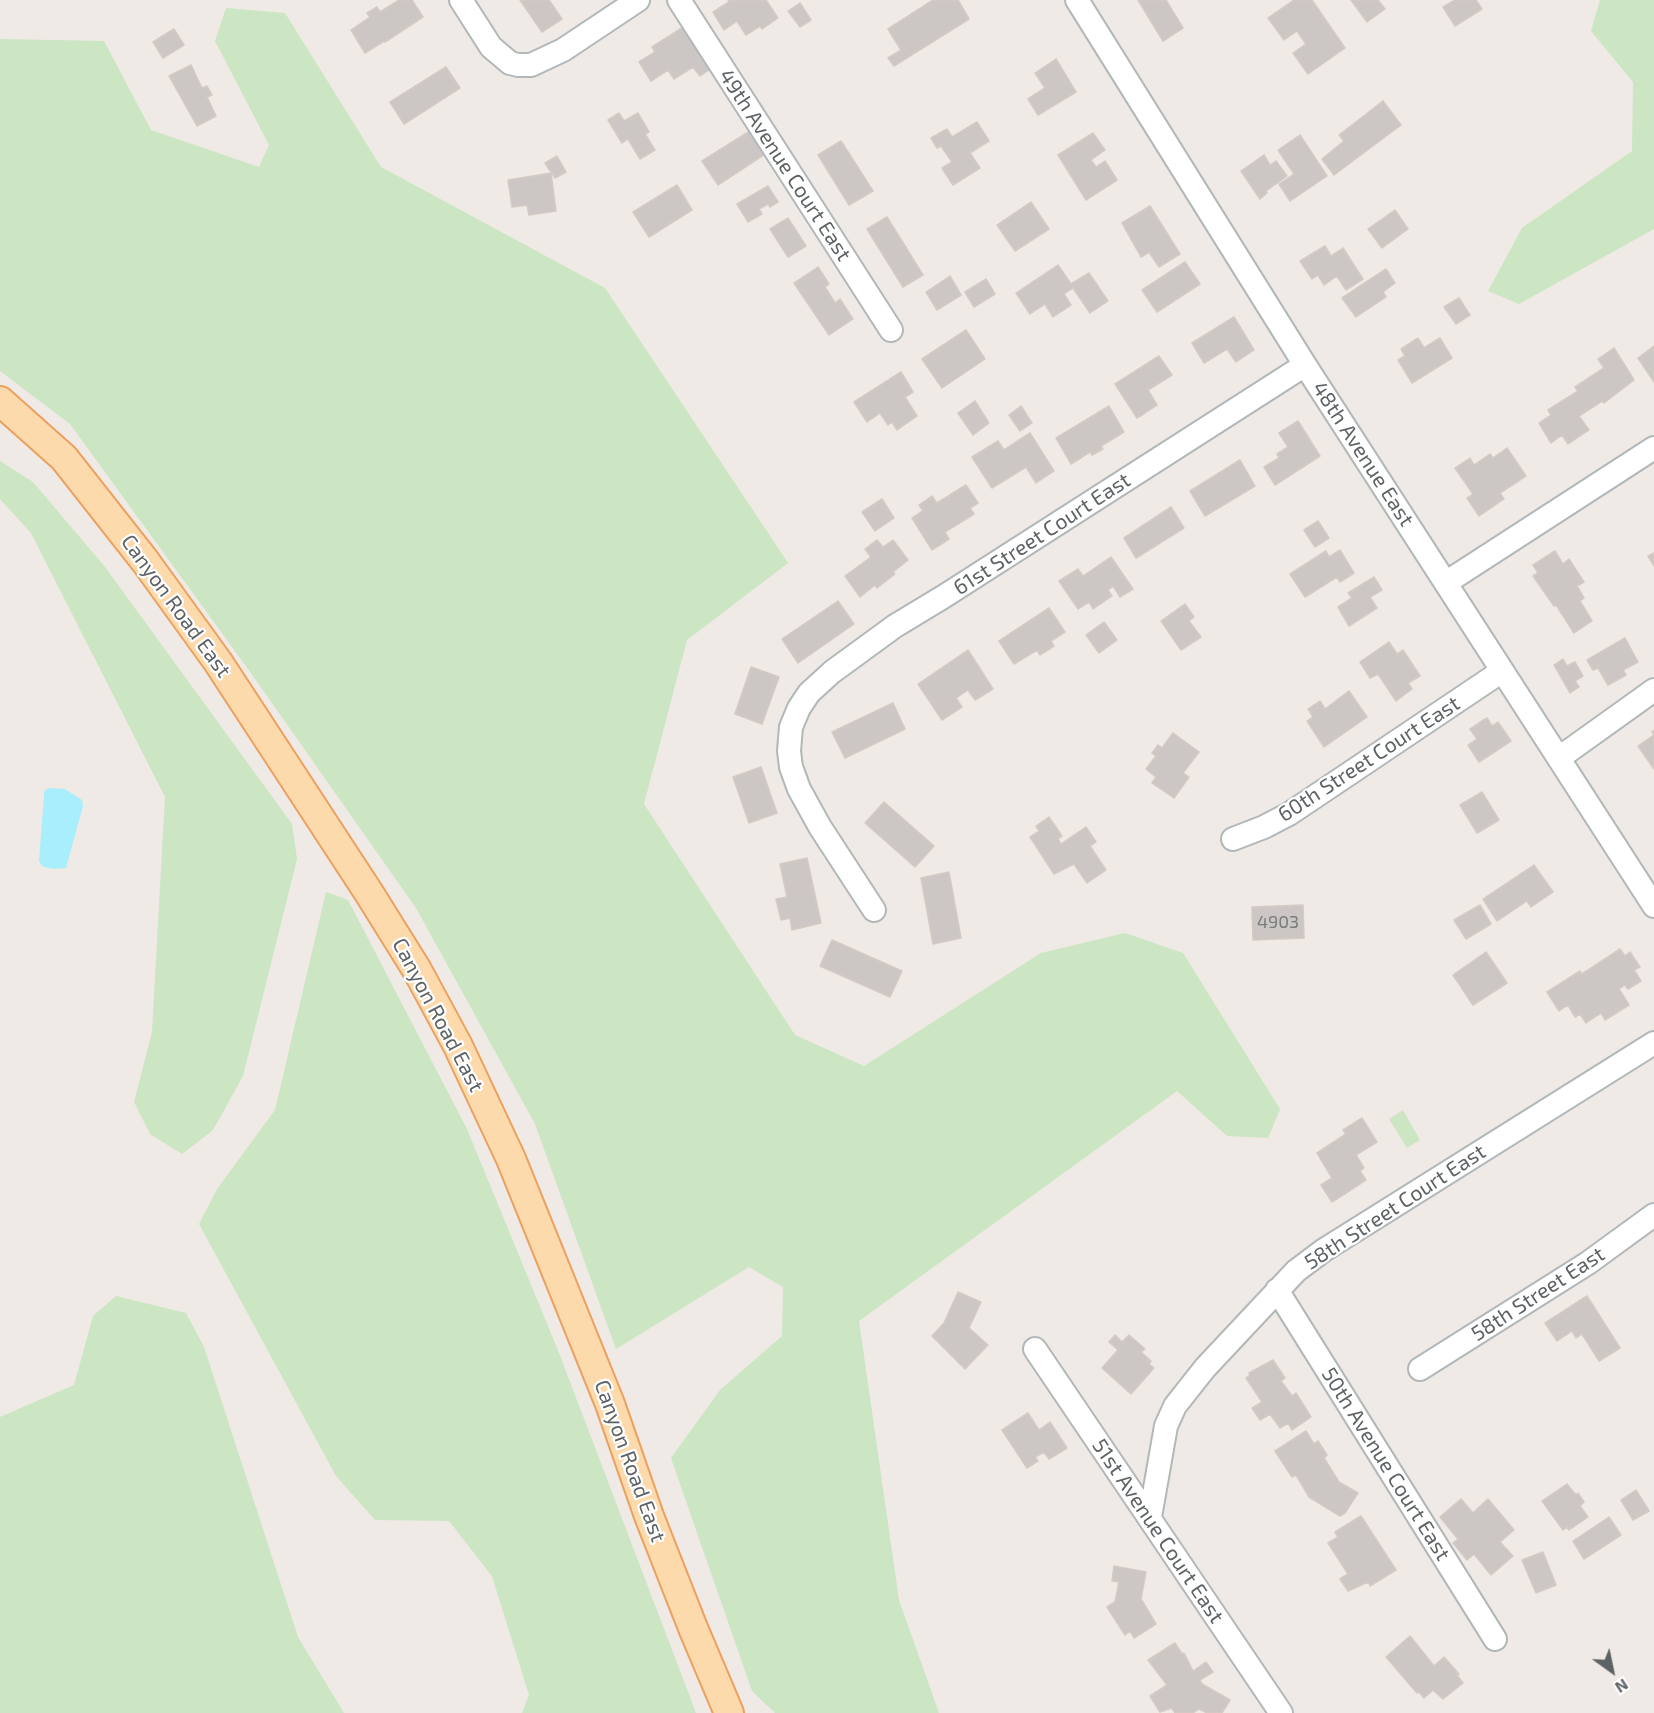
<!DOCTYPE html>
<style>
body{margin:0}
#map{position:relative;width:1654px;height:1713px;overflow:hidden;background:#efeae5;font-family:"Exo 2",sans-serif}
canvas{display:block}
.north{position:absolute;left:1582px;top:1641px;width:60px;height:60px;-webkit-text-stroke:4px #fff;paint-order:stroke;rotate:147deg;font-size:16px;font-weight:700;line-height:24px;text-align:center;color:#5d6265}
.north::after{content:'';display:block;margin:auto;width:21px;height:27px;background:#5d6265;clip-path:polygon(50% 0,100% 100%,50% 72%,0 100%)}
</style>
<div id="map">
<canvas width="1654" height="1713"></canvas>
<div class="north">N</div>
</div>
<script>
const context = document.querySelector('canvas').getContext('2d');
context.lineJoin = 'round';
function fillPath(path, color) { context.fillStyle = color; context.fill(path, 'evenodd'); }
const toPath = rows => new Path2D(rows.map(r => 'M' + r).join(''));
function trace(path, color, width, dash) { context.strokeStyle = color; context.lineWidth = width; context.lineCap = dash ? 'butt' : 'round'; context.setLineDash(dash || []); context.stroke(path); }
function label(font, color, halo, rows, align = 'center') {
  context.font = font + ' "Exo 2",sans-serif'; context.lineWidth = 4.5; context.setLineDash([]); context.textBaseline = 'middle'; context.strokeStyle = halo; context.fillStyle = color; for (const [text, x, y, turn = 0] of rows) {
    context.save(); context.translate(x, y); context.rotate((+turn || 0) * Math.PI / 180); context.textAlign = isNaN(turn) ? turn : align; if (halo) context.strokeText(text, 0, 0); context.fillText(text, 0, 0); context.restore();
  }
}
fillPath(toPath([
 [1600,0,1654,0,1654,229,1519,304,1488,291,1522,228,1632,151,1633,82,1591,31],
 [226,8,285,13,381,167,605,288,788,563,687,640,644,804,795,1035,864,1066,1041,953,1125,933,1183,953,1280,1109,1268,1138,1227,1136,1177,1091,859,1321,899,1600,939,1713,775,1713,752,1691,671,1458,720,1390,782,1336,783,1287,749,1267,616,1349,535,1124,416,908,248,669,70,424,0,371,0,39,104,41,151,130,259,167,269,145,215,41],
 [0,461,33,482,105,567,292,824,297,859,243,1076,213,1130,182,1154,150,1134,134,1102,152,1032,165,797,31,533,0,499],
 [326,892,348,900,467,1129,559,1353,696,1713,522,1713,529,1695,492,1576,449,1521,375,1520,336,1476,199,1224,217,1189,275,1110],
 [1403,1110,1420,1140,1407,1148,1389,1119],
 [116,1296,186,1313,204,1347,298,1637,344,1713,0,1713,0,1417,74,1385,93,1316]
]), '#cce5c2');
fillPath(toPath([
 [49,788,65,789,82,800,83,806,66,868,53,869,42,866,39,861,44,796,44,791]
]), '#a8eefc');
const building = toPath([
 [399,0,412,0,423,17,385,42,384,41,365,53,351,30,370,17,367,13,377,7,380,12,399,0],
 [520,0,549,0,562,19,542,32,520,0],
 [728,0,766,0,778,18,762,29,760,26,746,35,737,21,724,30,713,12,729,2,728,0],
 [933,0,958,0,969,19,894,66,888,58,901,50,888,29,933,0],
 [1138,0,1166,0,1183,28,1163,41,1138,0],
 [1294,0,1312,0,1345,48,1308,74,1293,53,1306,44,1297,31,1284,40,1268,18,1294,0],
 [1351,0,1378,0,1385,9,1367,22,1351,0],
 [1455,0,1476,0,1482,9,1455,26,1443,7,1455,0],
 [800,3,811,20,800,27,788,11,800,3],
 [685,26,715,66,700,76,693,67,674,79,668,70,651,81,639,62,655,52,652,47,685,26],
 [174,29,184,45,163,58,153,42,174,29],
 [1056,59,1076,92,1038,115,1028,99,1045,88,1035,73,1056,59],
 [191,65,202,88,207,86,212,95,207,97,216,116,197,126,169,76,191,65],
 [446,67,460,88,404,124,390,102,446,67],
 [1383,101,1401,125,1334,175,1322,159,1344,141,1339,135,1383,101],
 [619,113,624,121,638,113,649,132,645,134,655,150,640,159,628,139,622,143,608,120,619,113],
 [977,122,989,141,970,153,980,168,953,185,942,168,952,162,941,146,937,148,931,138,947,129,952,137,977,122],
 [750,131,765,154,718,185,702,161,750,131],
 [1093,133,1105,150,1091,160,1096,167,1105,161,1117,180,1086,200,1058,155,1093,133],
 [1300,135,1327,176,1290,201,1279,184,1294,174,1278,150,1300,135],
 [841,141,873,191,849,205,818,155,841,141],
 [1264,155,1270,165,1276,161,1287,176,1266,191,1267,193,1260,199,1241,171,1264,155],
 [557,156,566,172,555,178,545,163,557,156],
 [551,173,556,211,529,215,527,205,512,207,508,180,551,173],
 [677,185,692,210,649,237,633,212,677,185],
 [768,186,778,202,770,207,768,204,759,209,762,214,748,222,737,204,768,186],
 [1031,202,1049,229,1015,251,997,225,1031,202],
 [1150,206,1180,254,1159,267,1149,252,1141,257,1122,223,1150,206],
 [1395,210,1408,229,1382,248,1368,229,1395,210],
 [887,217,923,275,903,287,867,229,887,217],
 [788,218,806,246,788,257,770,229,788,218],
 [1325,246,1331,256,1343,248,1363,279,1346,290,1337,276,1324,285,1318,275,1312,279,1300,261,1325,246],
 [1185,262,1200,284,1157,312,1142,290,1185,262],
 [1058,265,1071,284,1089,273,1108,301,1090,313,1073,288,1064,294,1071,305,1053,317,1045,304,1030,314,1016,293,1058,265],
 [818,267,829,284,825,287,835,303,840,299,853,319,829,335,794,283,818,267],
 [1386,269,1395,283,1383,292,1386,297,1356,317,1342,298,1386,269],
 [950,276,961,295,937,310,926,292,950,276],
 [986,279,995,294,974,307,965,292,986,279],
 [1459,298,1470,315,1456,324,1444,307,1459,298],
 [1234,317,1254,350,1236,362,1227,349,1204,363,1192,343,1234,317],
 [966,330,985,359,942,388,922,359,966,330],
 [1418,338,1424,348,1440,338,1452,358,1412,383,1398,360,1405,356,1401,349,1418,338],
 [1654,346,1654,382,1638,358,1654,346],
 [1614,348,1634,380,1604,403,1602,401,1579,416,1589,430,1568,444,1562,435,1551,443,1539,423,1551,415,1548,410,1578,391,1575,387,1604,368,1598,359,1614,348],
 [1159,356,1172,375,1148,390,1157,405,1137,418,1115,384,1159,356],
 [901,372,913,392,905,397,917,416,897,430,892,422,888,425,880,413,867,422,854,402,901,372],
 [975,401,989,423,973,435,958,413,975,401],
 [1021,406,1032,423,1020,431,1009,415,1021,406],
 [1109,406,1124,432,1101,446,1103,449,1092,455,1090,452,1071,464,1056,438,1109,406],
 [1298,421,1320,456,1275,485,1264,467,1279,458,1277,454,1288,447,1279,433,1298,421],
 [1030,433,1054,471,1036,483,1026,467,992,488,972,457,998,441,1004,450,1030,433],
 [1507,448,1526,476,1500,493,1504,499,1479,516,1467,498,1473,494,1455,468,1470,458,1474,465,1490,454,1493,458,1507,448],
 [1240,460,1255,486,1205,516,1190,491,1240,460],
 [966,485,978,503,970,508,974,514,945,532,949,539,932,550,912,518,923,511,919,505,932,496,937,503,966,485],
 [882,499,894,518,875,531,862,512,882,499],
 [1171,507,1184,528,1136,558,1124,538,1171,507],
 [1318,521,1329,538,1315,547,1304,530,1318,521],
 [877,540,883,547,893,540,908,560,893,572,895,574,877,588,875,585,860,597,845,576,871,557,865,549,877,540],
 [1340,550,1354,573,1340,582,1337,577,1305,597,1290,574,1326,551,1329,557,1340,550],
 [1555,551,1563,564,1569,559,1584,582,1577,586,1584,598,1580,601,1592,621,1574,633,1556,605,1554,606,1533,576,1538,573,1533,565,1555,551],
 [1654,553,1654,566,1648,556,1654,553],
 [1111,557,1133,589,1120,597,1113,586,1108,590,1112,596,1093,609,1089,602,1078,609,1059,581,1078,569,1083,576,1111,557],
 [1374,577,1382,590,1370,597,1377,608,1349,626,1338,607,1352,598,1348,593,1374,577],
 [838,601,854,624,798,663,782,639,838,601],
 [1185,604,1194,617,1189,621,1201,637,1181,650,1161,621,1185,604],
 [1049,608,1065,632,1051,641,1054,646,1040,655,1037,650,1014,664,999,641,1049,608],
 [1104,622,1117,640,1099,653,1086,635,1104,622],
 [1625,638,1638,662,1623,670,1626,675,1608,685,1598,668,1593,670,1587,660,1625,638],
 [1389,642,1397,654,1403,650,1420,676,1408,683,1412,689,1396,701,1378,674,1370,678,1360,662,1389,642],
 [968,650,993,689,975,700,968,690,956,698,962,707,942,720,918,684,968,650],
 [1563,659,1567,666,1575,662,1583,676,1575,681,1579,687,1570,693,1554,665,1563,659],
 [751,667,779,677,762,724,735,714,751,667],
 [1349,691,1367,717,1324,747,1307,721,1313,717,1308,709,1320,701,1325,709,1349,691],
 [893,703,905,729,845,758,832,732,893,703],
 [1487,718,1492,726,1498,722,1511,741,1479,762,1468,745,1477,739,1470,729,1487,718],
 [1654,730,1654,769,1638,746,1654,735,1652,732,1654,730],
 [1173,733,1199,752,1183,773,1189,777,1174,798,1152,783,1156,777,1146,769,1156,756,1152,753,1158,745,1162,748,1173,733],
 [761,767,777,813,749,823,733,777,761,767],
 [1482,792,1499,820,1477,833,1460,805,1482,792],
 [884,802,934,846,915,867,865,823,884,802],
 [1049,817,1062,836,1058,839,1061,844,1086,827,1096,842,1090,846,1106,870,1087,883,1074,864,1054,874,1030,837,1039,831,1036,826,1049,817],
 [807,858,821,923,792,930,790,918,781,920,776,899,787,897,780,864,807,858],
 [1534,865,1553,892,1531,907,1527,901,1497,921,1483,899,1534,865],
 [949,872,961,938,933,944,921,878,949,872],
 [1303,905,1304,938,1253,940,1252,907,1303,905],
 [1480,905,1491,924,1466,939,1454,920,1480,905],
 [832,940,902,971,890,997,820,966,832,940],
 [1620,949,1625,956,1630,952,1640,967,1634,970,1641,981,1628,989,1625,985,1619,989,1629,1005,1605,1020,1601,1013,1586,1023,1580,1014,1575,1017,1568,1005,1559,1011,1547,992,1580,971,1582,974,1620,949],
 [1486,952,1507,983,1473,1005,1453,975,1486,952],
 [1362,1118,1377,1142,1356,1155,1364,1168,1360,1171,1366,1180,1332,1202,1321,1185,1332,1178,1317,1153,1346,1134,1343,1130,1362,1118],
 [958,1292,981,1302,969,1328,988,1345,965,1369,932,1336,944,1323,958,1292],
 [1587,1296,1620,1348,1599,1361,1582,1334,1576,1338,1572,1331,1557,1341,1545,1323,1587,1296],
 [1115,1335,1122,1342,1129,1335,1145,1349,1141,1352,1151,1361,1149,1364,1154,1368,1131,1394,1102,1368,1118,1350,1109,1342,1115,1335],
 [1273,1360,1285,1378,1281,1381,1292,1396,1296,1393,1311,1417,1292,1430,1288,1423,1280,1428,1270,1414,1260,1420,1252,1408,1262,1402,1246,1378,1250,1375,1249,1373,1273,1360],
 [1028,1413,1039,1430,1050,1422,1067,1448,1049,1459,1044,1452,1035,1457,1038,1461,1027,1468,1002,1430,1028,1413],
 [1306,1431,1314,1444,1318,1441,1327,1455,1324,1458,1339,1482,1358,1493,1345,1513,1340,1516,1309,1497,1296,1475,1292,1477,1275,1451,1306,1431],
 [1567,1484,1576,1495,1578,1493,1584,1502,1580,1506,1588,1517,1569,1530,1567,1527,1563,1530,1542,1501,1567,1484],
 [1636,1490,1649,1511,1633,1520,1621,1500,1636,1490],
 [1461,1499,1473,1513,1488,1499,1514,1530,1500,1542,1513,1556,1491,1575,1474,1554,1467,1560,1453,1543,1458,1539,1440,1517,1461,1499],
 [1361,1516,1396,1570,1370,1586,1368,1582,1348,1591,1340,1579,1348,1574,1328,1543,1338,1537,1335,1532,1361,1516],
 [1609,1517,1621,1535,1584,1559,1573,1541,1609,1517],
 [1543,1552,1556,1585,1536,1593,1522,1560,1543,1552],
 [1114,1566,1146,1572,1141,1599,1156,1624,1134,1638,1130,1631,1125,1635,1107,1607,1115,1602,1119,1582,1112,1581,1114,1566],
 [1410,1636,1434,1666,1444,1657,1459,1674,1457,1675,1463,1683,1443,1699,1433,1690,1424,1698,1419,1692,1417,1693,1386,1657,1410,1636],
 [1175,1643,1182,1654,1184,1653,1193,1671,1206,1662,1213,1672,1200,1680,1202,1684,1230,1700,1222,1713,1207,1713,1199,1709,1193,1713,1175,1713,1172,1708,1160,1712,1150,1696,1167,1685,1148,1660,1175,1643]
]);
fillPath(building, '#ccc7c4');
trace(building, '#d3cac3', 1.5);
const minor = toPath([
 [461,0,491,47,510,63,518,65,531,65,563,50,638,0],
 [679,0,891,330],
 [1077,0,1305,365,1654,906],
 [1447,582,1654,448],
 [1559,758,1654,690],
 [1233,839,1264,827,1289,814,1502,671],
 [874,910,820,827,799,789,791,767,789,751,791,727,799,708,809,693,832,672,895,626,943,597,1305,365],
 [1277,1290,1495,1639],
 [1035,1349,1281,1713],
 [1420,1369,1588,1263,1654,1215],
 [1150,1517,1166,1426,1175,1406,1205,1368,1296,1271,1324,1250,1654,1043]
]);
const major = toPath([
 [0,401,64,458,145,561,218,662,369,893,417,970,458,1046,511,1159,610,1404,649,1516,693,1628,729,1713]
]);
trace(minor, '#b2b7b9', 26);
trace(major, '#eca060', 32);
trace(minor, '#fff', 22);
trace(major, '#fcdaac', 28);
label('18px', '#797b7d', null, [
 ["4903",1278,922]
]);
label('21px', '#5d6265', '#fff', [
 ["49th Avenue Court East",785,165,57],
 ["48th Avenue East",1363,454,57],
 ["61st Street Court East",1042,534,-33],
 ["Canyon Road East",176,606,54],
 ["60th Street Court East",1369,759,-33],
 ["Canyon Road East",438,1015,62],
 ["58th Street Court East",1395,1207,-33],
 ["58th Street East",1538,1294,-33],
 ["Canyon Road East",630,1461,70],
 ["50th Avenue Court East",1386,1464,58],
 ["51st Avenue Court East",1158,1531,56]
]);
</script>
